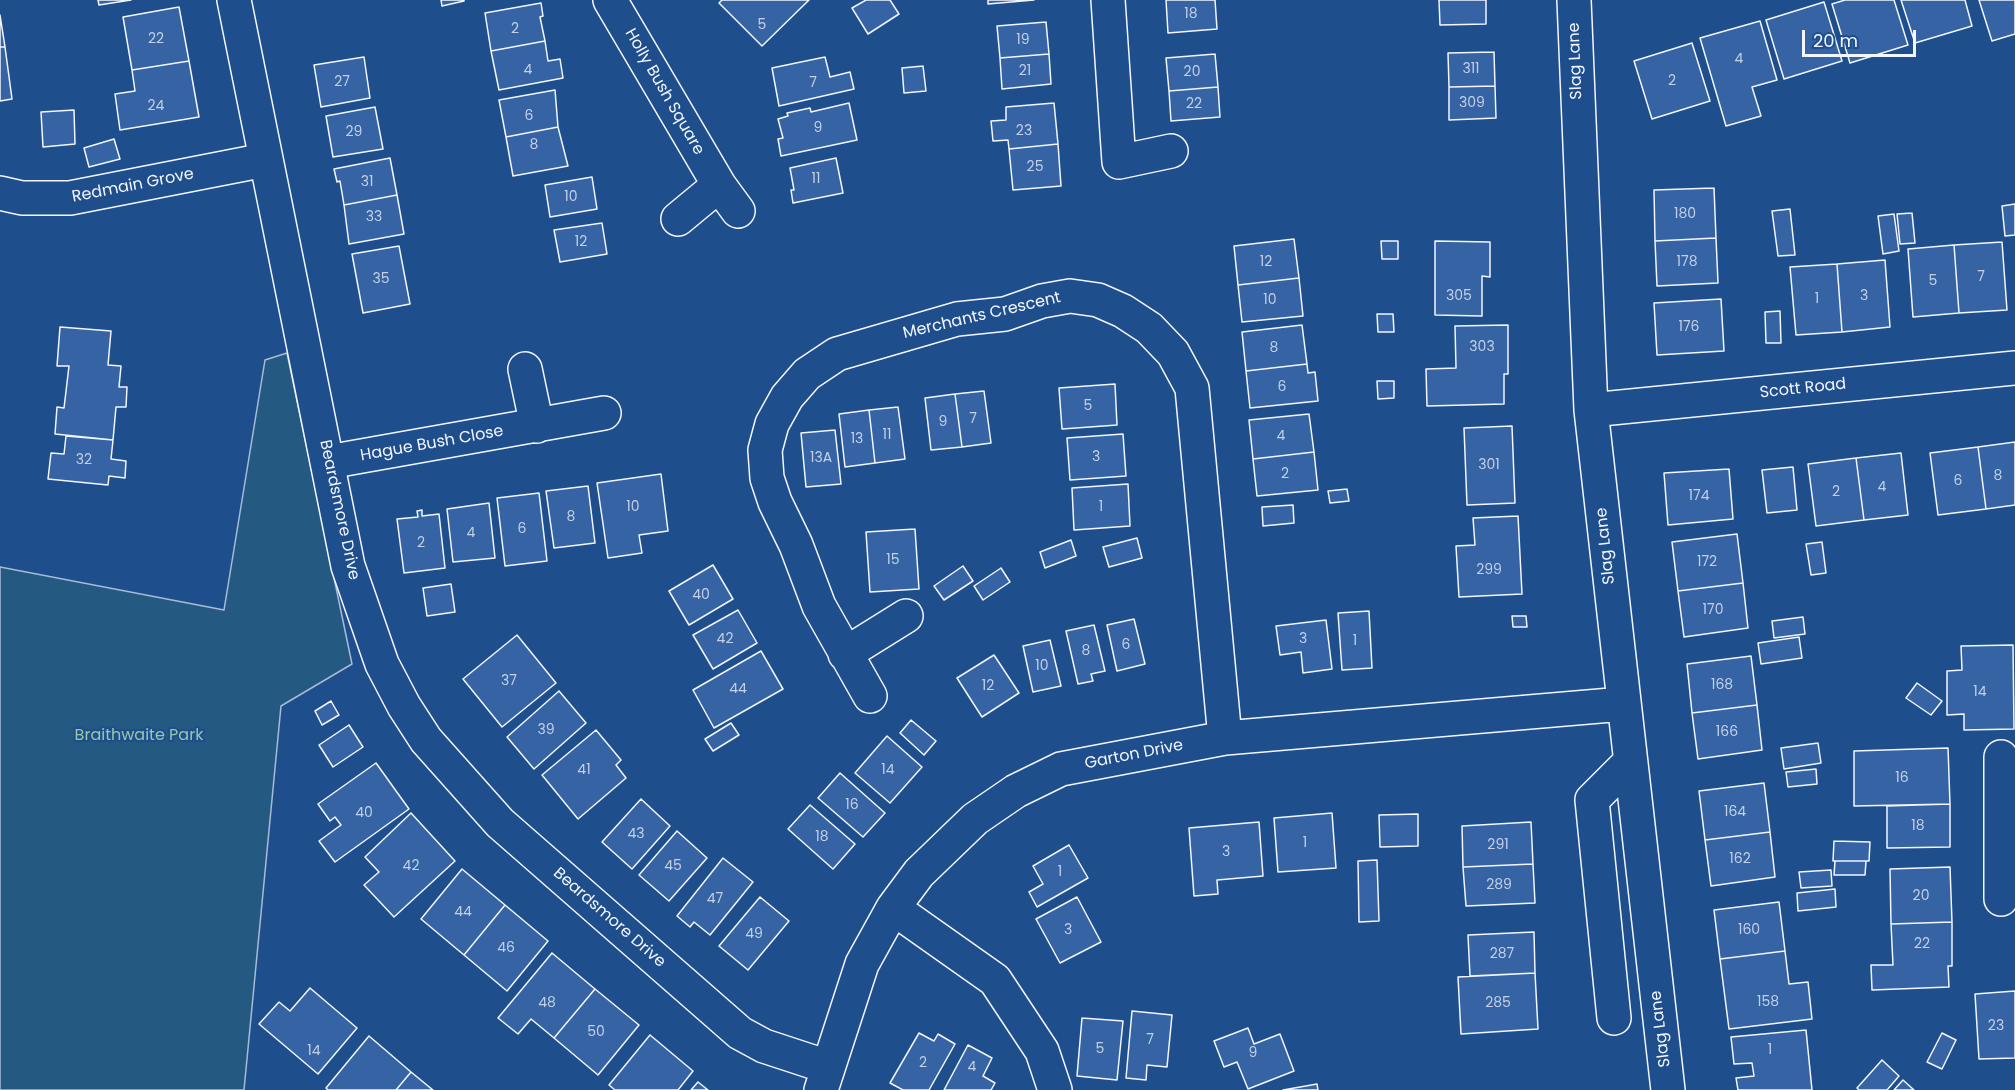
<!DOCTYPE html>
<style>
body{margin:0}
#map{position:relative;width:2015px;height:1090px;overflow:hidden;background:#1f4e8c;font-family:Poppins,sans-serif}
canvas{display:block}
.scale{position:absolute;left:1802px;top:30px;width:114px;height:27px;box-sizing:border-box;border:3px solid #f2f6ff;border-top:0;padding-left:8px;font-size:18px;line-height:21px;white-space:nowrap;color:#f2f6ff;-webkit-text-stroke:4px #1f4e8c;paint-order:stroke}
</style>
<div id="map">
<canvas width="2015" height="1090"></canvas>
<div class="scale">20 m</div>
</div>
<script>
const context = document.querySelector('canvas').getContext('2d');
context.lineJoin = 'round';
function fillPath(path, color) { context.fillStyle = color; context.fill(path, 'evenodd'); }
const toPath = rows => new Path2D(rows.map(r => 'M' + r).join(''));
function trace(path, color, width, dash) { context.strokeStyle = color; context.lineWidth = width; context.lineCap = dash ? 'butt' : 'round'; context.setLineDash(dash || []); context.stroke(path); }
function label(font, color, halo, rows, align = 'center') {
  context.font = font + ' Poppins,sans-serif'; context.lineWidth = 4.5; context.setLineDash([]); context.textBaseline = 'middle'; context.strokeStyle = halo; context.fillStyle = color; for (const [text, x, y, turn = 0] of rows) {
    context.save(); context.translate(x, y); context.rotate((+turn || 0) * Math.PI / 180); context.textAlign = isNaN(turn) ? turn : align; if (halo) context.strokeText(text, 0, 0); context.fillText(text, 0, 0); context.restore();
  }
}
const green = toPath([
 [287,353,352,664,281,706,244,1090,0,1090,0,567,224,610,265,360,287,353]
]);
fillPath(green, '#245a82');
trace(green, '#a8bbd7', 1.5);
const building = toPath([
 [98,0,131,0,99,5,98,0],
 [441,0,464,0,464,1,442,6,441,0],
 [722,0,809,0,762,46,719,3,722,0],
 [866,0,890,0,899,14,868,34,852,8,866,0],
 [988,0,1034,0,988,4,988,0],
 [1166,0,1215,0,1217,29,1168,33,1166,0],
 [1439,0,1486,0,1486,24,1440,25,1439,0],
 [1845,0,1894,0,1908,45,1850,63,1832,4,1845,0],
 [1901,0,1965,0,1972,26,1915,43,1901,0],
 [1979,0,2015,0,2015,34,1992,41,1979,0],
 [1824,2,1842,61,1784,79,1766,20,1824,2],
 [541,3,543,16,540,17,545,41,491,51,485,13,541,3],
 [179,7,189,61,132,70,123,17,179,7],
 [0,15,5,47,0,47,0,15],
 [1760,21,1777,80,1752,87,1761,116,1726,126,1700,38,1760,21],
 [1046,22,1049,54,1000,58,997,26,1046,22],
 [545,41,548,61,560,59,563,78,499,90,491,51,545,41],
 [1692,43,1710,101,1652,119,1634,61,1692,43],
 [0,47,5,47,12,99,0,101,0,47],
 [1494,52,1495,86,1449,87,1448,53,1494,52],
 [1049,54,1051,84,1002,89,1000,58,1049,54],
 [1215,54,1218,87,1169,91,1166,58,1215,54],
 [364,57,370,98,321,107,314,65,364,57],
 [825,57,830,77,850,72,854,89,779,106,772,68,825,57],
 [189,61,199,117,120,130,115,94,135,91,132,70,189,61],
 [923,66,926,91,904,93,902,68,923,66],
 [1495,86,1496,118,1449,120,1449,87,1495,86],
 [1218,87,1220,117,1171,121,1169,91,1218,87],
 [555,90,558,127,506,137,499,100,555,90],
 [849,103,857,140,781,156,778,139,783,138,778,119,788,116,787,113,810,108,811,112,849,103],
 [1054,103,1058,144,1009,149,1008,140,993,141,991,121,1006,120,1006,107,1054,103],
 [375,107,383,149,333,157,326,116,375,107],
 [74,110,75,144,43,147,41,112,74,110],
 [558,127,568,166,513,176,506,137,558,127],
 [114,139,120,159,89,167,84,148,114,139],
 [1058,144,1061,186,1013,190,1009,149,1058,144],
 [390,158,397,195,344,205,340,181,337,182,334,169,390,158],
 [836,158,843,193,793,203,791,190,794,190,790,168,836,158],
 [592,177,597,209,550,217,545,185,592,177],
 [1714,188,1716,238,1655,241,1654,190,1714,188],
 [397,195,404,234,349,244,344,205,397,195],
 [2015,204,2015,235,2005,236,2002,206,2015,204],
 [1790,209,1795,255,1778,256,1772,211,1790,209],
 [1912,213,1915,243,1900,244,1897,214,1912,213],
 [1894,214,1899,251,1883,254,1878,216,1894,214],
 [602,223,607,254,560,262,554,230,602,223],
 [1716,238,1718,283,1657,286,1655,241,1716,238],
 [1294,239,1299,278,1238,285,1234,246,1294,239],
 [1381,241,1398,241,1398,259,1382,259,1381,241],
 [1435,241,1490,242,1490,277,1482,276,1482,316,1435,315,1435,241],
 [2002,242,2007,310,1959,313,1954,245,2002,242],
 [1954,245,1959,313,1913,317,1908,249,1954,245],
 [399,246,410,304,363,313,352,254,399,246],
 [1885,260,1890,327,1842,332,1837,264,1885,260],
 [1837,264,1842,332,1796,335,1790,267,1837,264],
 [1299,278,1303,316,1242,322,1238,285,1299,278],
 [1721,299,1724,351,1657,355,1654,303,1721,299],
 [1780,311,1781,343,1766,343,1765,312,1780,311],
 [1377,314,1393,314,1394,332,1378,332,1377,314],
 [1302,325,1307,364,1246,371,1242,332,1302,325],
 [1508,325,1508,374,1504,374,1504,404,1427,406,1426,369,1456,368,1455,326,1508,325],
 [60,327,111,331,108,365,121,366,119,387,127,387,126,407,116,407,113,440,55,434,57,407,64,408,69,366,57,366,60,327],
 [1307,364,1308,373,1315,372,1318,401,1250,408,1246,371,1307,364],
 [1377,381,1394,381,1394,398,1378,399,1377,381],
 [1115,384,1117,425,1062,429,1059,388,1115,384],
 [984,391,991,443,962,447,955,394,984,391],
 [955,394,962,447,931,450,925,398,955,394],
 [898,407,905,459,875,463,869,410,898,407],
 [869,410,875,463,845,467,839,414,869,410],
 [1309,414,1314,452,1253,459,1249,420,1309,414],
 [1512,426,1515,503,1467,505,1464,428,1512,426],
 [835,430,841,484,806,487,801,433,835,430],
 [1123,434,1126,476,1070,480,1067,438,1123,434],
 [66,436,113,440,111,459,126,461,125,478,109,476,108,485,48,479,51,453,64,454,66,436],
 [2015,442,2015,505,1986,509,1978,447,2015,442],
 [1978,447,1986,509,1938,515,1930,453,1978,447],
 [1314,452,1318,490,1257,496,1253,459,1314,452],
 [1901,453,1908,515,1864,520,1856,458,1901,453],
 [1856,458,1864,520,1816,526,1808,464,1856,458],
 [1793,467,1797,510,1767,513,1762,470,1793,467],
 [1729,469,1733,519,1668,525,1664,473,1729,469],
 [661,474,668,531,639,535,642,553,608,558,597,483,661,474],
 [1128,484,1130,526,1074,530,1072,488,1128,484],
 [588,486,595,543,554,548,546,491,588,486],
 [1347,489,1349,501,1330,503,1328,491,1347,489],
 [539,493,547,561,505,566,497,498,539,493],
 [489,503,495,558,453,562,447,509,489,503],
 [1293,505,1294,523,1263,526,1262,507,1293,505],
 [422,510,422,516,439,514,445,568,404,573,397,519,418,517,417,511,422,510],
 [1518,516,1522,594,1459,597,1456,546,1475,545,1473,518,1518,516],
 [915,529,919,589,870,592,866,532,915,529],
 [1737,534,1743,583,1678,591,1672,542,1737,534],
 [1137,538,1142,558,1109,567,1103,547,1137,538],
 [1071,540,1076,556,1045,568,1040,552,1071,540],
 [1822,542,1826,573,1811,575,1806,544,1822,542],
 [713,565,733,599,689,625,669,591,713,565],
 [963,566,973,581,944,600,934,586,963,566],
 [1001,568,1010,582,983,600,974,586,1001,568],
 [1743,583,1748,628,1684,637,1678,591,1743,583],
 [451,584,455,612,427,616,423,588,451,584],
 [738,610,757,643,713,669,693,635,738,610],
 [1369,611,1372,668,1342,670,1338,613,1369,611],
 [1512,616,1526,616,1527,627,1513,627,1512,616],
 [1803,617,1805,634,1774,638,1772,621,1803,617],
 [1134,619,1145,664,1117,671,1107,625,1134,619],
 [1326,620,1332,669,1303,673,1301,652,1280,655,1276,626,1326,620],
 [1094,625,1105,671,1091,674,1093,681,1078,684,1066,631,1094,625],
 [517,635,556,683,502,727,463,679,517,635],
 [1799,637,1802,658,1761,664,1758,643,1799,637],
 [1050,640,1061,686,1033,692,1023,646,1050,640],
 [2013,645,2014,729,1964,730,1964,714,1947,715,1947,671,1962,670,1961,646,2013,645],
 [761,651,783,689,714,728,693,690,761,651],
 [994,655,1019,693,982,717,957,678,994,655],
 [1751,656,1757,705,1692,713,1687,664,1751,656],
 [1917,683,1942,701,1931,715,1906,698,1917,683],
 [559,691,586,723,534,769,507,737,559,691],
 [331,701,339,715,322,725,315,711,331,701],
 [1757,705,1762,750,1698,759,1692,713,1757,705],
 [911,720,936,741,924,755,900,733,911,720],
 [731,723,739,735,713,751,705,739,731,723],
 [349,725,363,747,333,767,319,745,349,725],
 [596,730,621,760,616,765,626,778,578,819,542,775,596,730],
 [887,736,922,767,890,803,855,773,887,736],
 [1818,743,1821,763,1784,769,1781,748,1818,743],
 [1948,748,1950,804,1854,806,1854,751,1948,748],
 [376,763,409,809,335,862,319,841,341,825,335,817,330,821,318,804,376,763],
 [1816,769,1817,784,1788,787,1786,772,1816,769],
 [840,773,885,813,863,837,818,798,840,773],
 [1764,783,1770,832,1705,840,1699,791,1764,783],
 [641,799,670,826,632,869,602,842,641,799],
 [1950,804,1950,847,1887,848,1887,806,1950,804],
 [810,805,855,844,833,869,788,829,810,805],
 [411,813,455,861,394,917,364,885,379,872,365,857,411,813],
 [1332,813,1336,868,1278,872,1274,818,1332,813],
 [1418,814,1418,846,1380,847,1379,815,1418,814],
 [1259,822,1263,876,1217,880,1218,894,1194,896,1189,828,1259,822],
 [1531,822,1533,864,1463,867,1462,826,1531,822],
 [677,831,707,858,669,901,639,875,677,831],
 [1770,832,1775,877,1711,886,1705,840,1770,832],
 [1834,841,1870,842,1869,861,1833,861,1834,841],
 [1069,845,1088,878,1037,907,1029,892,1043,884,1033,866,1069,845],
 [723,858,753,882,710,935,694,922,690,927,677,916,723,858],
 [1377,860,1379,921,1359,922,1358,861,1377,860],
 [1835,861,1866,861,1865,875,1834,875,1835,861],
 [1533,864,1535,903,1466,906,1463,867,1533,864],
 [1950,867,1952,922,1891,924,1890,869,1950,867],
 [462,869,505,905,464,955,421,919,462,869],
 [1831,870,1832,886,1801,888,1799,872,1831,870],
 [1835,889,1836,907,1798,911,1797,893,1835,889],
 [760,897,789,921,748,970,719,946,760,897],
 [1077,897,1101,942,1060,963,1036,919,1077,897],
 [1779,902,1785,951,1720,959,1714,910,1779,902],
 [505,905,548,941,507,991,464,955,505,905],
 [1952,922,1952,966,1948,966,1949,987,1872,990,1871,965,1893,965,1891,924,1952,922],
 [1534,932,1535,973,1470,976,1468,935,1534,932],
 [1785,951,1789,984,1808,982,1812,1019,1729,1029,1720,959,1785,951],
 [552,953,595,989,554,1038,531,1019,518,1034,498,1018,552,953],
 [1535,973,1538,1029,1461,1034,1458,977,1535,973],
 [310,988,357,1028,318,1074,259,1024,279,1002,290,1011,310,988],
 [595,989,639,1025,598,1075,554,1038,595,989],
 [2015,991,2015,1058,1979,1059,1975,994,2015,991],
 [1132,1011,1172,1015,1167,1067,1147,1065,1146,1080,1126,1078,1132,1011],
 [1082,1018,1123,1021,1117,1080,1077,1076,1082,1018],
 [1248,1028,1254,1044,1280,1034,1294,1071,1248,1089,1237,1062,1224,1067,1214,1041,1248,1028],
 [1806,1030,1812,1090,1738,1090,1736,1078,1754,1076,1752,1063,1734,1064,1731,1037,1806,1030],
 [919,1033,934,1041,938,1034,955,1044,929,1090,903,1090,890,1083,919,1033],
 [1942,1033,1956,1040,1942,1069,1927,1062,1942,1033],
 [650,1035,693,1071,678,1090,615,1090,609,1085,650,1035],
 [369,1036,411,1072,396,1090,328,1090,326,1088,369,1036],
 [968,1045,992,1058,983,1076,995,1083,991,1090,944,1090,968,1045],
 [1882,1060,1899,1076,1887,1090,1859,1090,1857,1088,1882,1060],
 [411,1072,433,1090,396,1090,411,1072],
 [1903,1080,1914,1090,1894,1090,1903,1080],
 [698,1082,708,1090,691,1090,698,1082],
 [1317,1084,1318,1090,1283,1090,1317,1084]
]);
fillPath(building, '#3563a3');
trace(building, '#f2f6ff', 1.5);
const minor = toPath([
 [234,0,348,566,382,664,404,706,426,740,500,823,740,1033,764,1046,828,1067],
 [610,0,719,185,738,211],
 [1108,0,1119,162,1171,151],
 [1574,0,1591,410,1668,1090],
 [0,193,22,198,70,198,265,160],
 [678,219,719,185],
 [525,369,537,426],
 [1591,410,2015,368],
 [328,462,604,413],
 [845,654,906,616],
 [870,696,819,606,796,545,775,502,767,478,765,450,772,424,787,397,807,374,837,354,957,319,1005,314,1042,301,1070,296,1098,300,1123,311,1149,328,1173,353,1192,388,1225,738],
 [2001,757,2001,899],
 [893,908,995,980,1042,1051,1055,1090],
 [1614,1018,1592,800,1630,762],
 [821,1090,862,964,893,908,919,873,975,819,1016,791,1061,769,1225,738,1623,704]
]);
trace(minor, '#f2f6ff', 36);
trace(minor, '#1f4e8c', 33);
label('14px', '#c3d1e8', null, [
 ["18",1191,14],
 ["5",762,25],
 ["2",515,29],
 ["22",156,39],
 ["19",1023,40],
 ["4",1739,59],
 ["311",1471,69],
 ["4",528,70],
 ["21",1025,71],
 ["20",1192,72],
 ["2",1672,81],
 ["27",342,82],
 ["7",813,83],
 ["309",1472,103],
 ["22",1194,104],
 ["24",156,106],
 ["6",529,116],
 ["9",818,128],
 ["23",1024,131],
 ["29",354,132],
 ["8",534,145],
 ["25",1035,167],
 ["11",816,179],
 ["31",367,182],
 ["10",571,197],
 ["180",1685,214],
 ["33",374,217],
 ["12",581,242],
 ["12",1266,262],
 ["178",1687,262],
 ["7",1981,277],
 ["35",381,279],
 ["5",1933,281],
 ["305",1459,296],
 ["3",1864,296],
 ["1",1817,299],
 ["10",1270,300],
 ["176",1689,327],
 ["303",1482,347],
 ["8",1274,348],
 ["6",1282,387],
 ["5",1088,406],
 ["7",973,419],
 ["9",943,422],
 ["11",887,435],
 ["4",1281,436],
 ["13",857,439],
 ["3",1096,457],
 ["13A",821,458],
 ["32",84,460],
 ["301",1489,465],
 ["2",1285,474],
 ["8",1998,476],
 ["6",1958,481],
 ["4",1882,487],
 ["2",1836,492],
 ["174",1699,496],
 ["10",633,507],
 ["1",1101,507],
 ["8",571,517],
 ["6",522,529],
 ["4",471,533],
 ["2",421,543],
 ["15",893,560],
 ["172",1707,562],
 ["299",1489,570],
 ["40",701,595],
 ["170",1713,610],
 ["42",725,639],
 ["3",1303,639],
 ["1",1355,641],
 ["6",1126,645],
 ["8",1086,651],
 ["10",1042,666],
 ["37",509,681],
 ["168",1722,685],
 ["12",988,686],
 ["44",738,689],
 ["14",1980,692],
 ["39",546,730],
 ["166",1727,732],
 ["41",584,770],
 ["14",888,770],
 ["16",1902,778],
 ["16",852,805],
 ["164",1735,812],
 ["40",364,813],
 ["18",1918,826],
 ["43",636,834],
 ["18",822,837],
 ["1",1305,843],
 ["291",1498,845],
 ["3",1226,852],
 ["162",1740,859],
 ["42",411,866],
 ["45",673,866],
 ["1",1060,872],
 ["289",1499,885],
 ["20",1921,896],
 ["47",715,899],
 ["44",463,912],
 ["3",1068,930],
 ["160",1749,930],
 ["49",754,934],
 ["22",1922,944],
 ["46",506,948],
 ["287",1502,954],
 ["158",1768,1002],
 ["48",547,1003],
 ["285",1498,1003],
 ["23",1996,1026],
 ["50",596,1032],
 ["7",1150,1040],
 ["5",1100,1049],
 ["1",1770,1050],
 ["14",314,1051],
 ["9",1253,1053],
 ["2",923,1063],
 ["4",972,1067]
]);
label('16px', '#f2f6ff', '#1f4e8c', [
 ["Slag Lane",1576,61,-92],
 ["Holly Bush Square",664,92,60],
 ["Redmain Grove",133,186,-11],
 ["Merchants Crescent",982,316,-13],
 ["Scott Road",1803,389,-6],
 ["Hague Bush Close",432,444,-10],
 ["Beardsmore Drive",339,510,78],
 ["Slag Lane",1606,546,-96],
 ["Garton Drive",1134,755,-11],
 ["Beardsmore Drive",609,918,41],
 ["Slag Lane",1661,1029,-97]
]);
label('16px', '#97c8a6', '#1f4e8c', [
 ["Braithwaite Park",139,736]
]);
</script>
